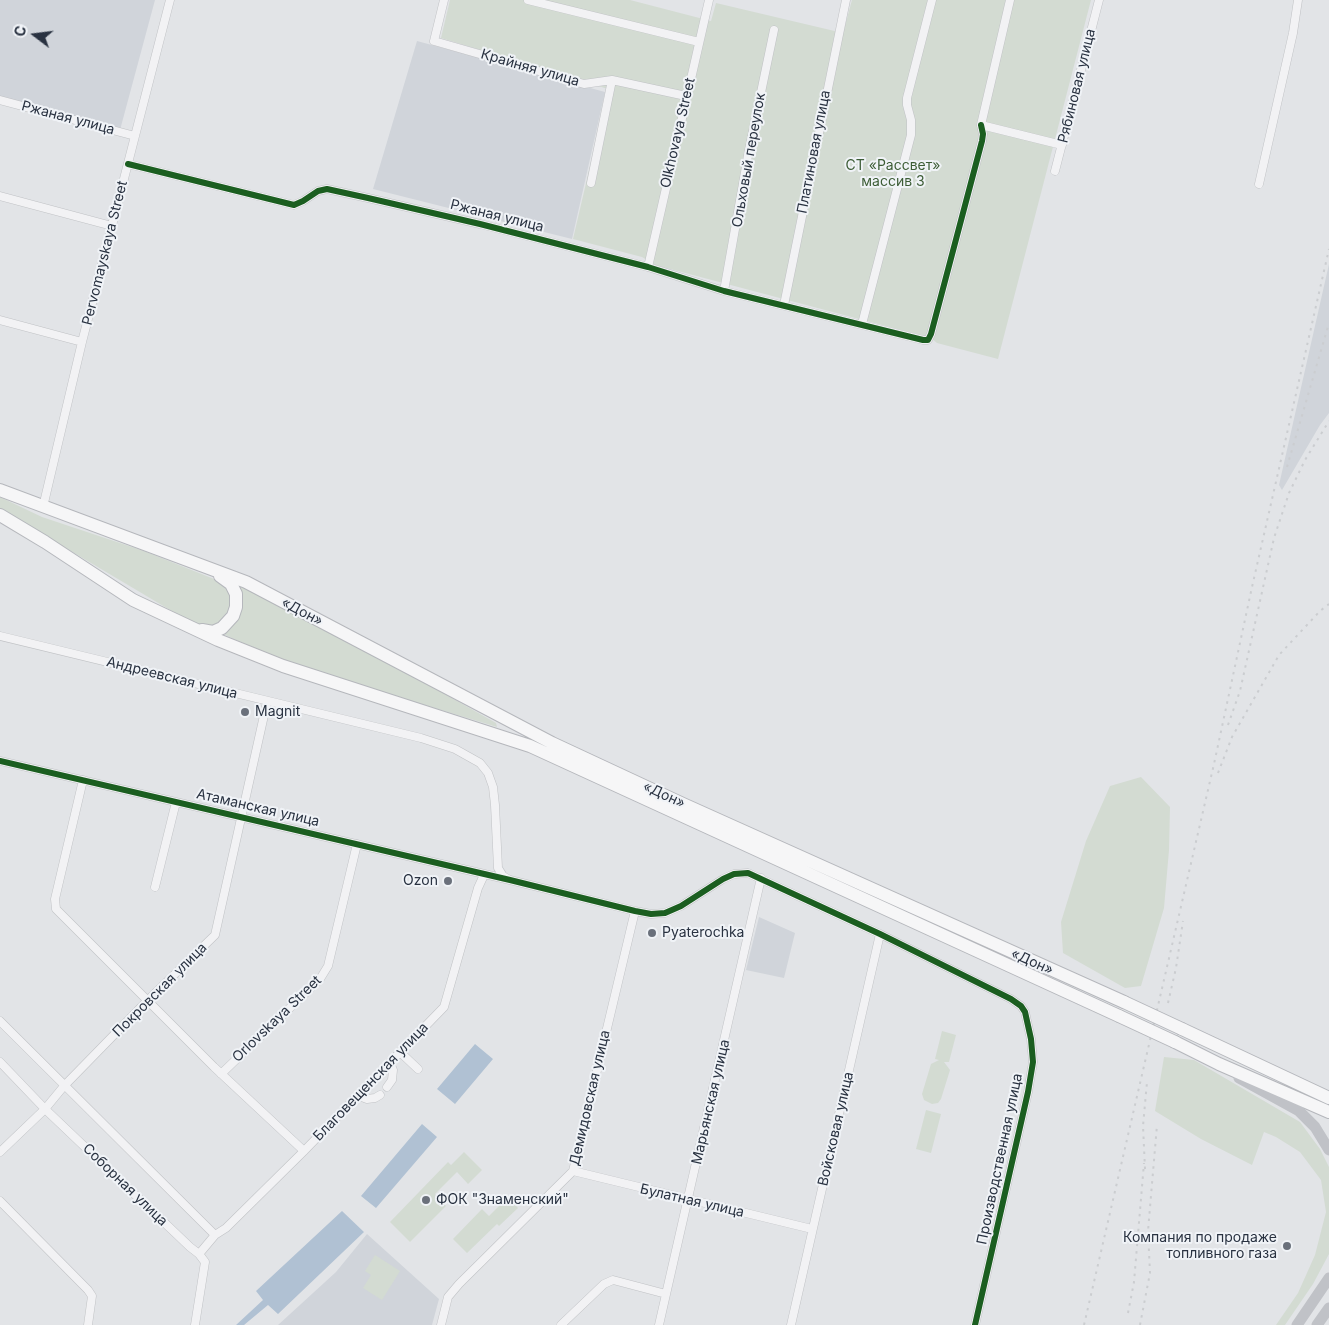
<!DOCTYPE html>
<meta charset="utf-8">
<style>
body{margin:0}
#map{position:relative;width:1329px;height:1325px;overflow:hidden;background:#e2e4e7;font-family:Inter,sans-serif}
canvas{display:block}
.north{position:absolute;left:10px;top:10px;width:50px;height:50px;-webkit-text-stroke:4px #f0f3f7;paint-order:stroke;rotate:285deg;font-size:14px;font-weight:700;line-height:20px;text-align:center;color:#293241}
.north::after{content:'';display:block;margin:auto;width:18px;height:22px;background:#293241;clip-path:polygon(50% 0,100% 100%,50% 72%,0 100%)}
</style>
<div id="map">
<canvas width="1329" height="1325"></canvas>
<div class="north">С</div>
</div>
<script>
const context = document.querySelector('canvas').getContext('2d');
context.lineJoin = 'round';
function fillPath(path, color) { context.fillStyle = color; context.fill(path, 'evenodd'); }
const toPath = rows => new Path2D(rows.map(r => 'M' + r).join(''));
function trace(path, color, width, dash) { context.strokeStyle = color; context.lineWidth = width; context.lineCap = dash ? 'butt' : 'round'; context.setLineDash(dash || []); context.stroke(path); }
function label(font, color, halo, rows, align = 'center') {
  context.font = font + ' Inter,sans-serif'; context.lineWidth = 4; context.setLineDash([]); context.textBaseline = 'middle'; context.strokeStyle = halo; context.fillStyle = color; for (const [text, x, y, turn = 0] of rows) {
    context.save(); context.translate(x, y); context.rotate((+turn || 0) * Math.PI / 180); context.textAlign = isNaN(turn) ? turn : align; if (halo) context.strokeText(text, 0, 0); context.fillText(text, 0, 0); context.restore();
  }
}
fillPath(toPath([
 [0,0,155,0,120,130,0,98],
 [417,41,605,92,572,239,373,189],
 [1329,264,1329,413,1320,425,1282,490,1279,485],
 [759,917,795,933,784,978,746,970],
 [367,1234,439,1299,432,1325,278,1325,336,1272]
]), '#d0d4da');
fillPath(toPath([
 [450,0,630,0,711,21,716,3,843,33,852,0,1091,0,998,359,937,343,931,338,655,265,642,257,573,239,608,89,441,38],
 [0,497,42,517,144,551,224,583,231,599,228,617,221,623,208,626,192,623,0,509],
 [239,585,312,619,496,723,497,727,300,667,249,646,219,632,241,610,243,599],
 [1141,777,1170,807,1169,850,1164,908,1141,986,1125,988,1063,953,1061,922,1086,841,1110,786],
 [942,1031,956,1035,949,1062,944,1062,950,1070,941,1099,938,1103,932,1104,924,1100,922,1094,931,1064,939,1060,935,1059],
 [1164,1057,1194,1060,1300,1122,1320,1149,1329,1167,1329,1254,1313,1284,1285,1325,1276,1325,1298,1293,1315,1255,1326,1212,1321,1180,1300,1152,1276,1137,1264,1132,1252,1165,1201,1139,1155,1111],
 [926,1110,941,1114,931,1153,916,1149],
 [464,1152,482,1170,468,1184,457,1172,435,1194,446,1206,410,1242,390,1222,448,1162,451,1165],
 [508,1197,518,1208,499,1226,497,1224,467,1253,453,1239,482,1209,489,1216],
 [375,1255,400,1271,382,1300,363,1288,371,1275,365,1271]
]), '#d3dbd2');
fillPath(toPath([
 [475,1044,493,1059,455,1104,437,1089],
 [422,1124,437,1137,376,1208,361,1196],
 [342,1211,364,1232,278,1314,268,1305,244,1325,236,1325,263,1300,256,1291]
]), '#b0c1d3');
const minor = toPath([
 [444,0,434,41,584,84,612,80,686,96],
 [528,0,699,42],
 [1010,0,981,125,1062,145],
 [0,100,135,136],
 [128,164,294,205,303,201,318,191,327,189,368,198,480,224,648,267,724,291,923,340,928,340,931,334,982,141,983,134,981,125],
 [1055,171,1099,0],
 [591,183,612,80],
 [1259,184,1293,33,1298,0],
 [0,196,112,226],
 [648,267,709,0],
 [724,291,749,150,774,30],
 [784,305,846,0],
 [0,320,82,342],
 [862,324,911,135,911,120,907,105,907,98,932,0],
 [43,507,82,342,170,0],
 [0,636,421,738,455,749,480,763,488,773,493,787,495,805,498,868,503,876,508,879],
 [0,761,510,880,635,911,651,914,665,913,681,906,723,879,734,874,748,873,880,934,1011,999,1021,1006,1025,1012,1031,1039,1033,1062,1028,1092,975,1325],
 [83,780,55,899,56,909,214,1067,304,1151],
 [155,887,176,802],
 [0,1021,215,1235],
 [401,1053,418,1069],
 [0,1062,45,1109,190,1247,199,1254,205,1262,195,1325],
 [221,1074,320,979,328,966,357,844],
 [387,1087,392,1080,393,1070,390,1063],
 [359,1096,367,1099,375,1098,380,1095],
 [0,1152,45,1109,64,1086,147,1001,215,935,267,702],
 [573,1171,812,1229],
 [0,1201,88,1290,92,1296,88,1325],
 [199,1254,215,1235,226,1228,304,1151,444,1007,478,888,484,875],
 [441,1325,448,1297,459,1284,573,1171,635,911],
 [561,1325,604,1284,613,1280,666,1294],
 [659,1325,761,878],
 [791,1325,880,934]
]);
const trunk = toPath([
 [0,490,246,582,552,743,683,804,1124,1002],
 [0,515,45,542,133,600,218,640,283,666,530,746,1119,1016],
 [202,630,213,632,222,628,233,616,236,607,236,594,231,584,220,576],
 [1182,1029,1329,1098],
 [1175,1042,1219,1064,1329,1112]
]);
trace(minor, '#c0c2c5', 9);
trace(trunk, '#b5b7bc', 14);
trace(minor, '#f2f2f4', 8);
trace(toPath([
 [1239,1078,1299,1111,1315,1127,1329,1150],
 [1297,1325,1329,1278],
 [1317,1325,1329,1308]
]), '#c0c2c7', 11);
trace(trunk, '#f6f6f7', 12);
trace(toPath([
 [1287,467,1329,323],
 [1228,725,1240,691,1274,538,1289,493,1305,460,1329,421],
 [1218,773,1232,737,1279,655,1320,611,1329,604],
 [1168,1003,1176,968,1183,921],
 [1145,1169,1143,1126,1147,1082],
 [1128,1313,1134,1282,1144,1163],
 [1084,1325,1214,764,1252,587,1329,249],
 [1140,1325,1150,1273,1148,1231,1157,1125]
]), '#cbcdd0', 2, [2.5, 5]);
const trunkBridge = toPath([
 [1124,1002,1182,1029],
 [1119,1016,1175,1042]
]);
trace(trunkBridge, '#b5b7bc', 14, []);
trace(trunkBridge, '#f6f6f7', 12);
trace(toPath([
 [128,164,294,205,303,201,318,191,327,189,368,198,480,224,648,267,724,291,923,340,928,340,931,334,982,141,983,134,981,125],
 [0,761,510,880,635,911,651,914,665,913,681,906,723,879,734,874,748,873,880,934,1011,999,1021,1006,1025,1012,1031,1039,1033,1062,1028,1092,975,1325]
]), '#1b5e20', 6);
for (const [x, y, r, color] of [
 [245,712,5,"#6a707b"],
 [448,881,5,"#6a707b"],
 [652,933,5,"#6a707b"],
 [426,1200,5,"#6a707b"],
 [1287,1246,5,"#6a707b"]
]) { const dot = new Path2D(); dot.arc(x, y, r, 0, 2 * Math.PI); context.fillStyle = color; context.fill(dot); trace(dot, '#f0f3f7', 2); }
label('14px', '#293241', '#f0f3f7', [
 ["Крайняя улица",530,68,16],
 ["Рябиновая улица",1077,86,-76],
 ["Ржаная улица",68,118,15],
 ["Olkhovaya Street",678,133,-77],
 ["Платиновая улица",814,152,-79],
 ["Ольховый переулок",749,160,-80],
 ["Ржаная улица",497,216,14],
 ["Pervomayskaya Street",105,253,-76],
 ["«Дон»",302,612,28],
 ["Андреевская улица",172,678,14],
 ["«Дон»",664,795,25],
 ["Атаманская улица",258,808,13],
 ["«Дон»",1032,962,24],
 ["Покровская улица",160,990,-45],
 ["Orlovskaya Street",277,1019,-44],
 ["Благовещенская улица",371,1082,-46],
 ["Демидовская улица",590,1098,-77],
 ["Марьянская улица",711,1102,-77],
 ["Войсковая улица",836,1129,-77],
 ["Производственная улица",1000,1159,-78],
 ["Соборная улица",125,1185,44],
 ["Булатная улица",692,1201,13]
]);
label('14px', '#3d5d36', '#f0f3f7', [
 ["СТ «Рассвет»",893,166],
 ["массив 3",893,182]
]);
label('14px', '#293241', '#f0f3f7', [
 ["Magnit",255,712],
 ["Ozon",438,881,"right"],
 ["Pyaterochka",662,933],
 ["ФОК \"Знаменский\"",436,1200],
 ["Компания по продаже",1277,1238,"right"],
 ["топливного газа",1277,1254,"right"]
], 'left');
</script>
